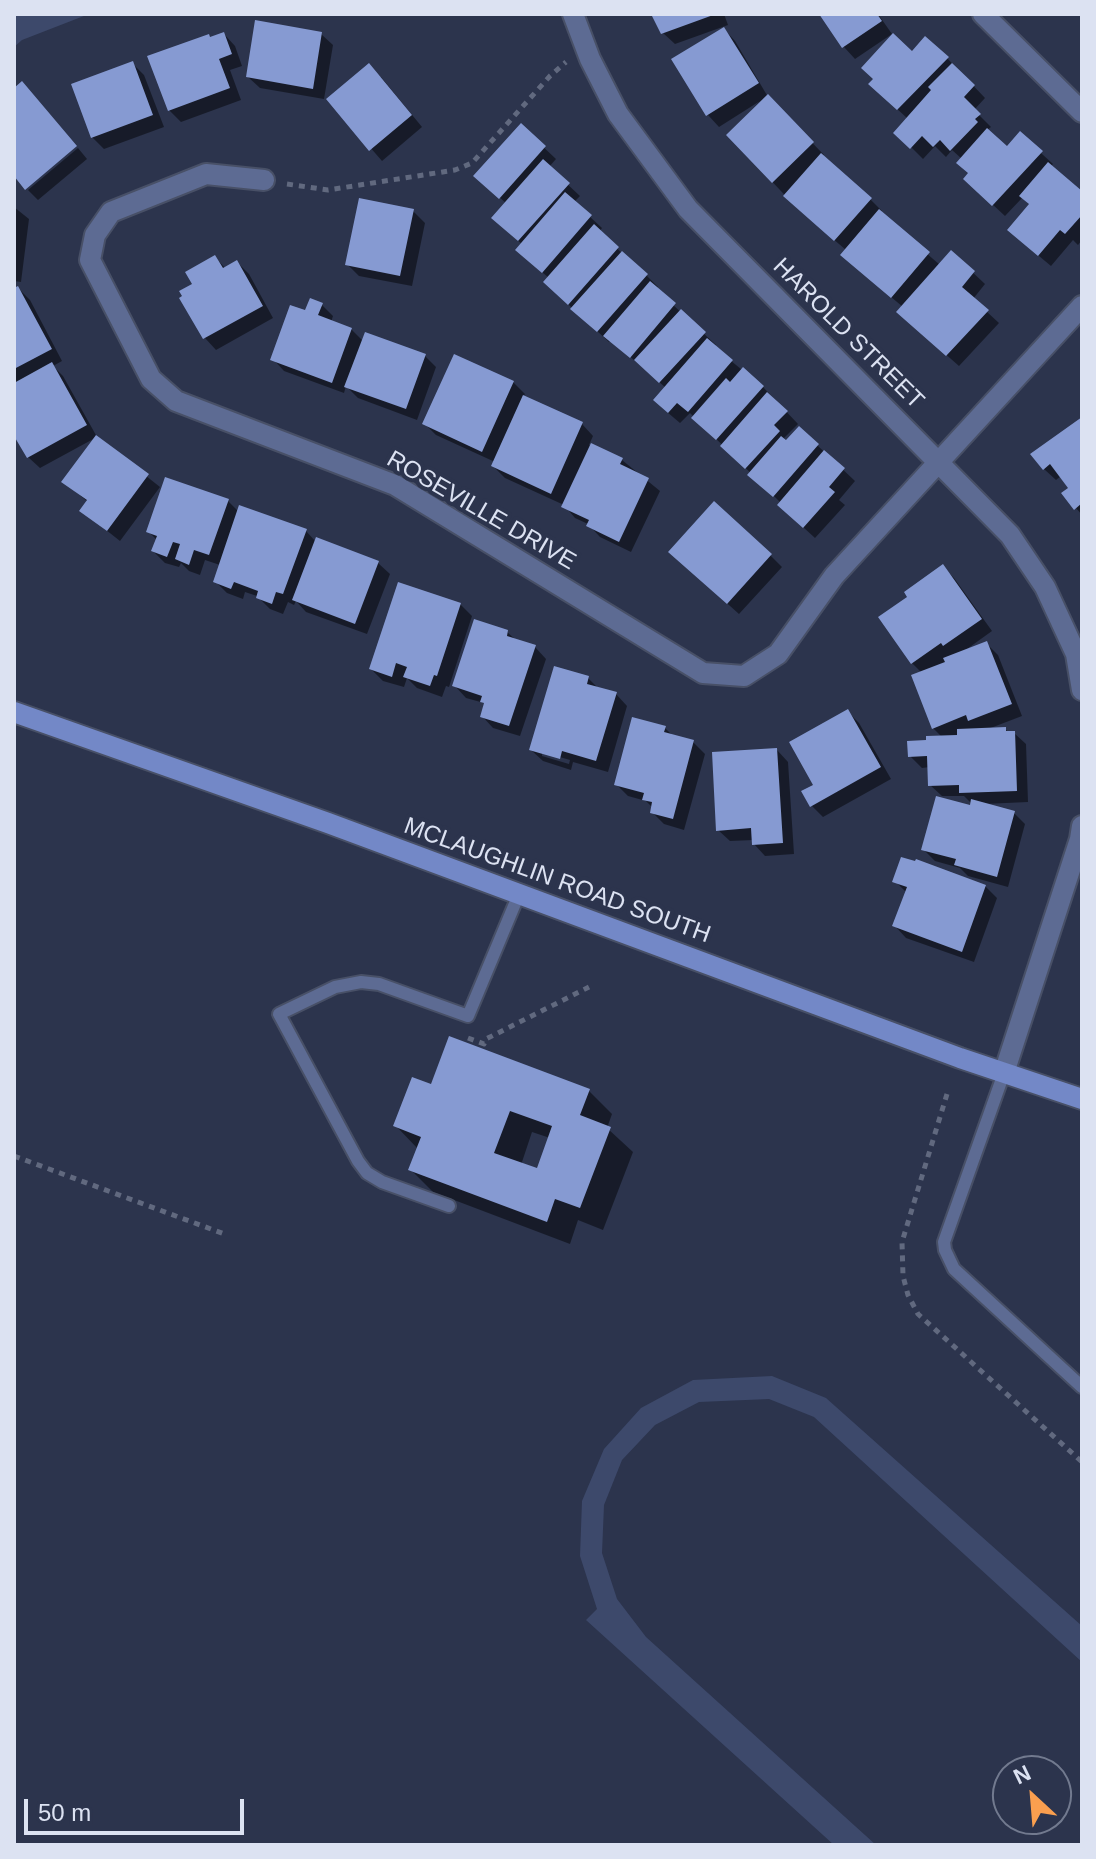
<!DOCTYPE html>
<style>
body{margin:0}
#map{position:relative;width:1096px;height:1859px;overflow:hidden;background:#2c344d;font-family:Arial,sans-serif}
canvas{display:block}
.frame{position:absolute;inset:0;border:16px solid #dce2f2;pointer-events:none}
.north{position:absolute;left:992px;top:1755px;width:80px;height:80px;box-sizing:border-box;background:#2c344d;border:2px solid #727a8f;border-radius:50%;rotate:334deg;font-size:22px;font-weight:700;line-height:32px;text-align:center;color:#dce2f2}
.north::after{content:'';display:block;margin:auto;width:28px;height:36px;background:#fa9f4f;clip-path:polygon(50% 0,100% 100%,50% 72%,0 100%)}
.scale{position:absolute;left:24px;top:1799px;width:220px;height:36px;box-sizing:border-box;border:4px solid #dce2f2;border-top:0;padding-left:10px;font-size:24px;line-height:28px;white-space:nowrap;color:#dce2f2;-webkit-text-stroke:6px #2c344d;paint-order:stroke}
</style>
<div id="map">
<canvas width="1096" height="1859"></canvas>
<div class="frame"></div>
<div class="north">N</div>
<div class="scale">50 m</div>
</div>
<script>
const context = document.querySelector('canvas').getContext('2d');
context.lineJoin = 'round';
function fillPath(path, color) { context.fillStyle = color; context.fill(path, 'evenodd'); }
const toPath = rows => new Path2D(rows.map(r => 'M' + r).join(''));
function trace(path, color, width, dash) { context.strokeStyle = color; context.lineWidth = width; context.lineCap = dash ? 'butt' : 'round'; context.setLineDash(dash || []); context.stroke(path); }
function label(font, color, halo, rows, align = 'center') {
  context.font = font + ' Arial,sans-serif'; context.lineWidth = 8; context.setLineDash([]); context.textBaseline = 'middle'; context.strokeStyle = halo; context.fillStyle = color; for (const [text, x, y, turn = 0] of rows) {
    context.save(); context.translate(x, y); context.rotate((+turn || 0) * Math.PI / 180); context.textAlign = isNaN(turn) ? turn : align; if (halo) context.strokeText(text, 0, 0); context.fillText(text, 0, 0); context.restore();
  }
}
fillPath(toPath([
 [14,14,89,14,22,40,14,47],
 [772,1376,826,1398,1082,1626,1082,1662,814,1417,769,1399,699,1402,655,1425,622,1460,604,1505,602,1553,617,1599,646,1637,876,1845,834,1845,586,1620,597,1609,580,1556,582,1501,604,1449,641,1408,693,1380]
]), '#3d496b');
fillPath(toPath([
 [653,14,724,14,728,25,675,44,663,33],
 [821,14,878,14,892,34,855,59,844,47],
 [724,29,735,41,768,97,824,155,822,157,870,199,882,211,880,213,940,265,951,252,985,284,973,299,999,323,959,366,910,323,903,307,854,266,846,250,797,208,728,135,760,101,719,127,708,115,674,60],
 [224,34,235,46,242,66,230,70,241,100,181,122,169,110,211,39],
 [321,34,333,45,324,99,260,88,248,77],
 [912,54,947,58,985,98,974,110,991,127,987,130,1007,149,1020,134,1053,164,1050,167,1082,194,1082,240,1078,245,1073,240,1051,266,1021,241,1031,205,1023,197,1005,216,977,190,962,159,952,150,946,157,935,146,923,159,896,132,908,119,882,95],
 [133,64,144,75,164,127,104,149,92,137],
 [381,77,422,127,382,161,329,100],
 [521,126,556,159,549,167,580,196,574,202,602,228,599,232,646,275,658,287,656,289,716,345,714,347,763,387,798,424,784,438,787,441,799,428,855,481,839,500,845,505,815,538,791,516,781,503,694,417,690,413,680,423,667,412,666,388,611,340,609,342,557,294,549,278,530,262,523,245,506,230,507,204,488,187],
 [78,148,87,159,38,200,28,190],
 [14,207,29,219,21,282,14,281],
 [413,211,425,223,412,286,359,276,347,264],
 [215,257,226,269,237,262,249,274,273,318,216,350,205,338,182,298],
 [18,288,30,300,62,361,53,366,63,376,97,437,40,468,28,457,14,432,14,290],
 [322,305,333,316,331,322,351,329,363,341,425,356,436,367,417,420,358,398,346,386,344,393,284,371,273,359],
 [513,382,525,394,523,397,582,424,593,436,589,445,622,460,660,491,631,552,600,537,588,524,575,518,564,505,505,478,493,466,495,462,436,435,425,424],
 [1082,419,1082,515,1076,508,1071,488,1061,476,1056,480,1044,469],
 [98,438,160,487,120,541,82,511,88,502,64,482],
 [228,501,239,512,306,531,316,542,378,563,390,574,367,634,306,612,296,601,294,605,288,602,283,614,270,609,257,596,245,592,243,599,227,593,215,581,220,565,205,560,200,575,189,571,181,563,179,567,165,563,153,551,157,540,148,531],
 [770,555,782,567,739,614,683,564],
 [943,567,954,578,992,631,967,649,986,643,998,655,1022,716,988,729,1005,729,1009,733,1014,733,1026,744,1028,802,984,804,1014,813,1025,824,1008,887,968,876,960,868,935,861,924,850,971,808,972,804,964,796,942,796,930,785,930,767,922,768,910,756,943,738,933,728,922,673,912,663,910,597],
 [460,604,472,616,449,687,446,686,442,697,417,688,407,678,404,687,383,681,371,669],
 [507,632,517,641,535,647,546,659,520,736,493,728,482,716,484,703,466,698,455,686],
 [588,678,600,690,616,694,627,706,608,772,573,762,571,770,543,761,531,750],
 [542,752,570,760,569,764,542,756],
 [847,711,859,723,891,779,823,817,811,805,816,785],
 [665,728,673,736,693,742,705,754,684,830,664,824,652,812,653,808,646,801,628,796,616,784],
 [777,750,788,762,794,854,765,856,754,844,754,840,730,841,718,830],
 [895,881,985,886,997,898,974,962,906,938,895,926,907,893],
 [432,1086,589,1091,612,1114,607,1128,633,1152,603,1230,578,1220,570,1244,433,1192,410,1169,418,1149,396,1126],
 [532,1132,550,1138,538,1171,521,1165]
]), '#0007');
fillPath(toPath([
 [651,14,716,14,661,34],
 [819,14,877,14,882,21,842,48],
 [255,20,322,32,313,89,246,77],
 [724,27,759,83,706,116,671,59],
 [224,32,232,54,219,59,230,88,168,111,147,56,209,34,210,37],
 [893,33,912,51,925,36,949,57,897,110,868,84,873,79,861,68],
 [133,61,153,115,91,138,71,84],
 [369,63,412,115,369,151,326,99],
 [952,63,975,85,964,97,981,114,975,119,978,122,950,151,940,140,933,147,922,136,910,149,893,133,931,90,928,87],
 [22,81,77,146,25,190,14,176,14,88],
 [768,94,814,142,772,183,726,135],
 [521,123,546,146,499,199,473,176],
 [987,128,1007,146,1020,131,1043,151,992,206,963,179,968,173,956,163],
 [821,153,872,198,834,241,783,196],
 [543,159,570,183,518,241,491,218],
 [1048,162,1082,191,1082,215,1065,234,1060,230,1038,256,1007,230,1029,204,1019,196],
 [565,192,592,215,542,273,515,250],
 [359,198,414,209,400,276,345,265],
 [879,209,930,252,891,298,840,255],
 [594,224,619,247,568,305,543,282],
 [951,250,975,271,962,287,989,310,946,356,896,312],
 [622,251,648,274,597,332,570,309],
 [215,255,223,268,237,260,263,306,203,339,179,298,182,296,179,291,192,284,185,272],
 [650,281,676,303,630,358,603,336],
 [18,286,52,349,14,369,14,288],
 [310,298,323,303,318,315,352,328,332,383,270,360,290,305,305,310],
 [681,309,706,332,659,383,634,360],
 [365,332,426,354,406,409,344,387],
 [707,338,733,360,688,412,677,403,668,413,653,400],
 [454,354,514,381,482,452,422,424],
 [52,362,87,425,27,458,14,436,14,383],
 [743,367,764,386,716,440,691,418,726,378,730,382],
 [767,392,788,411,774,425,780,431,745,469,720,446],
 [523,395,583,422,551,494,491,466],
 [1082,417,1082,503,1074,510,1061,493,1068,488,1050,464,1043,470,1030,454],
 [799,426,819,444,773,497,747,475,781,436,786,440],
 [96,435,149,474,107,531,79,511,87,500,61,482],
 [591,443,623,458,620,464,649,478,619,542,586,526,589,520,561,507],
 [824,450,845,468,829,487,835,492,803,528,777,505],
 [165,477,229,499,209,555,194,550,189,565,175,559,180,544,173,542,167,557,151,551,157,536,146,532],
 [714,501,772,554,727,604,668,552],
 [239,505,307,529,283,594,276,592,272,604,256,598,258,591,234,582,231,589,213,582],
 [316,537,379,561,355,624,292,600],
 [943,564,982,619,943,646,941,643,911,664,878,617,907,597,904,592],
 [398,582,461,603,437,676,434,675,430,686,403,677,407,667,396,663,392,677,369,669],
 [474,619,508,630,507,636,536,645,509,726,480,717,484,703,480,702,482,696,452,686],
 [987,641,1012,704,968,721,966,715,932,729,911,675,945,662,943,658],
 [554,666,589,676,587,684,617,692,596,761,562,751,560,759,529,750],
 [848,709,881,767,810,807,801,791,813,785,789,742],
 [632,717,666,726,664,732,694,740,673,819,650,813,652,802,642,800,644,793,614,785],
 [1006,727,1006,731,1015,731,1017,791,959,793,959,785,928,786,927,756,908,757,907,741,926,740,926,736,957,735,957,729],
 [777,748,783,843,752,845,751,828,716,831,712,752],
 [936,796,970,805,971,799,1015,811,997,877,954,865,956,859,921,850],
 [901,857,915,861,916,859,986,885,962,952,892,926,907,887,892,882],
 [449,1036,590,1089,580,1115,611,1127,580,1208,555,1199,547,1222,408,1170,421,1137,393,1126,412,1077,431,1084],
 [510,1111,552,1126,537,1168,494,1153]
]), '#869ad2');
const lane = toPath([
 [1004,1073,944,1242,945,1250,954,1269,1082,1387],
 [449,1206,382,1182,367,1173,358,1161,279,1014,335,987,361,982,379,984,468,1016,519,894]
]);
const street = toPath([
 [573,14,590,59,618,114,688,209,1010,535,1045,587,1076,654,1082,690],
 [983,14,1082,112],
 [264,180,206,174,111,212,95,235,90,260,151,379,176,401,395,485,703,673,744,676,778,654,834,576,1082,306],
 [1004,1073,1080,839,1082,826]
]);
const secondary = toPath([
 [14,712,328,823,960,1058,1082,1099]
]);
trace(lane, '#485067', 16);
trace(street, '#485067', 24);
trace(secondary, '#485067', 24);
trace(toPath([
 [287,184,328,190,455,170,472,163,550,76,566,62],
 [468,1038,484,1044,486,1039,589,987],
 [947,1094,902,1242,903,1276,908,1295,918,1314,1082,1462],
 [14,1156,227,1235]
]), '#61697f', 5, [6, 6]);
trace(lane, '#5d6b93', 12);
trace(street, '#5d6b93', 20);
trace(secondary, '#7388c7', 20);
label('24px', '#dce2f2', '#2c344d', [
 ["HAROLD STREET",848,334,45],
 ["ROSEVILLE DRIVE",481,511,30],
 ["MCLAUGHLIN ROAD SOUTH",557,881,20]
]);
</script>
